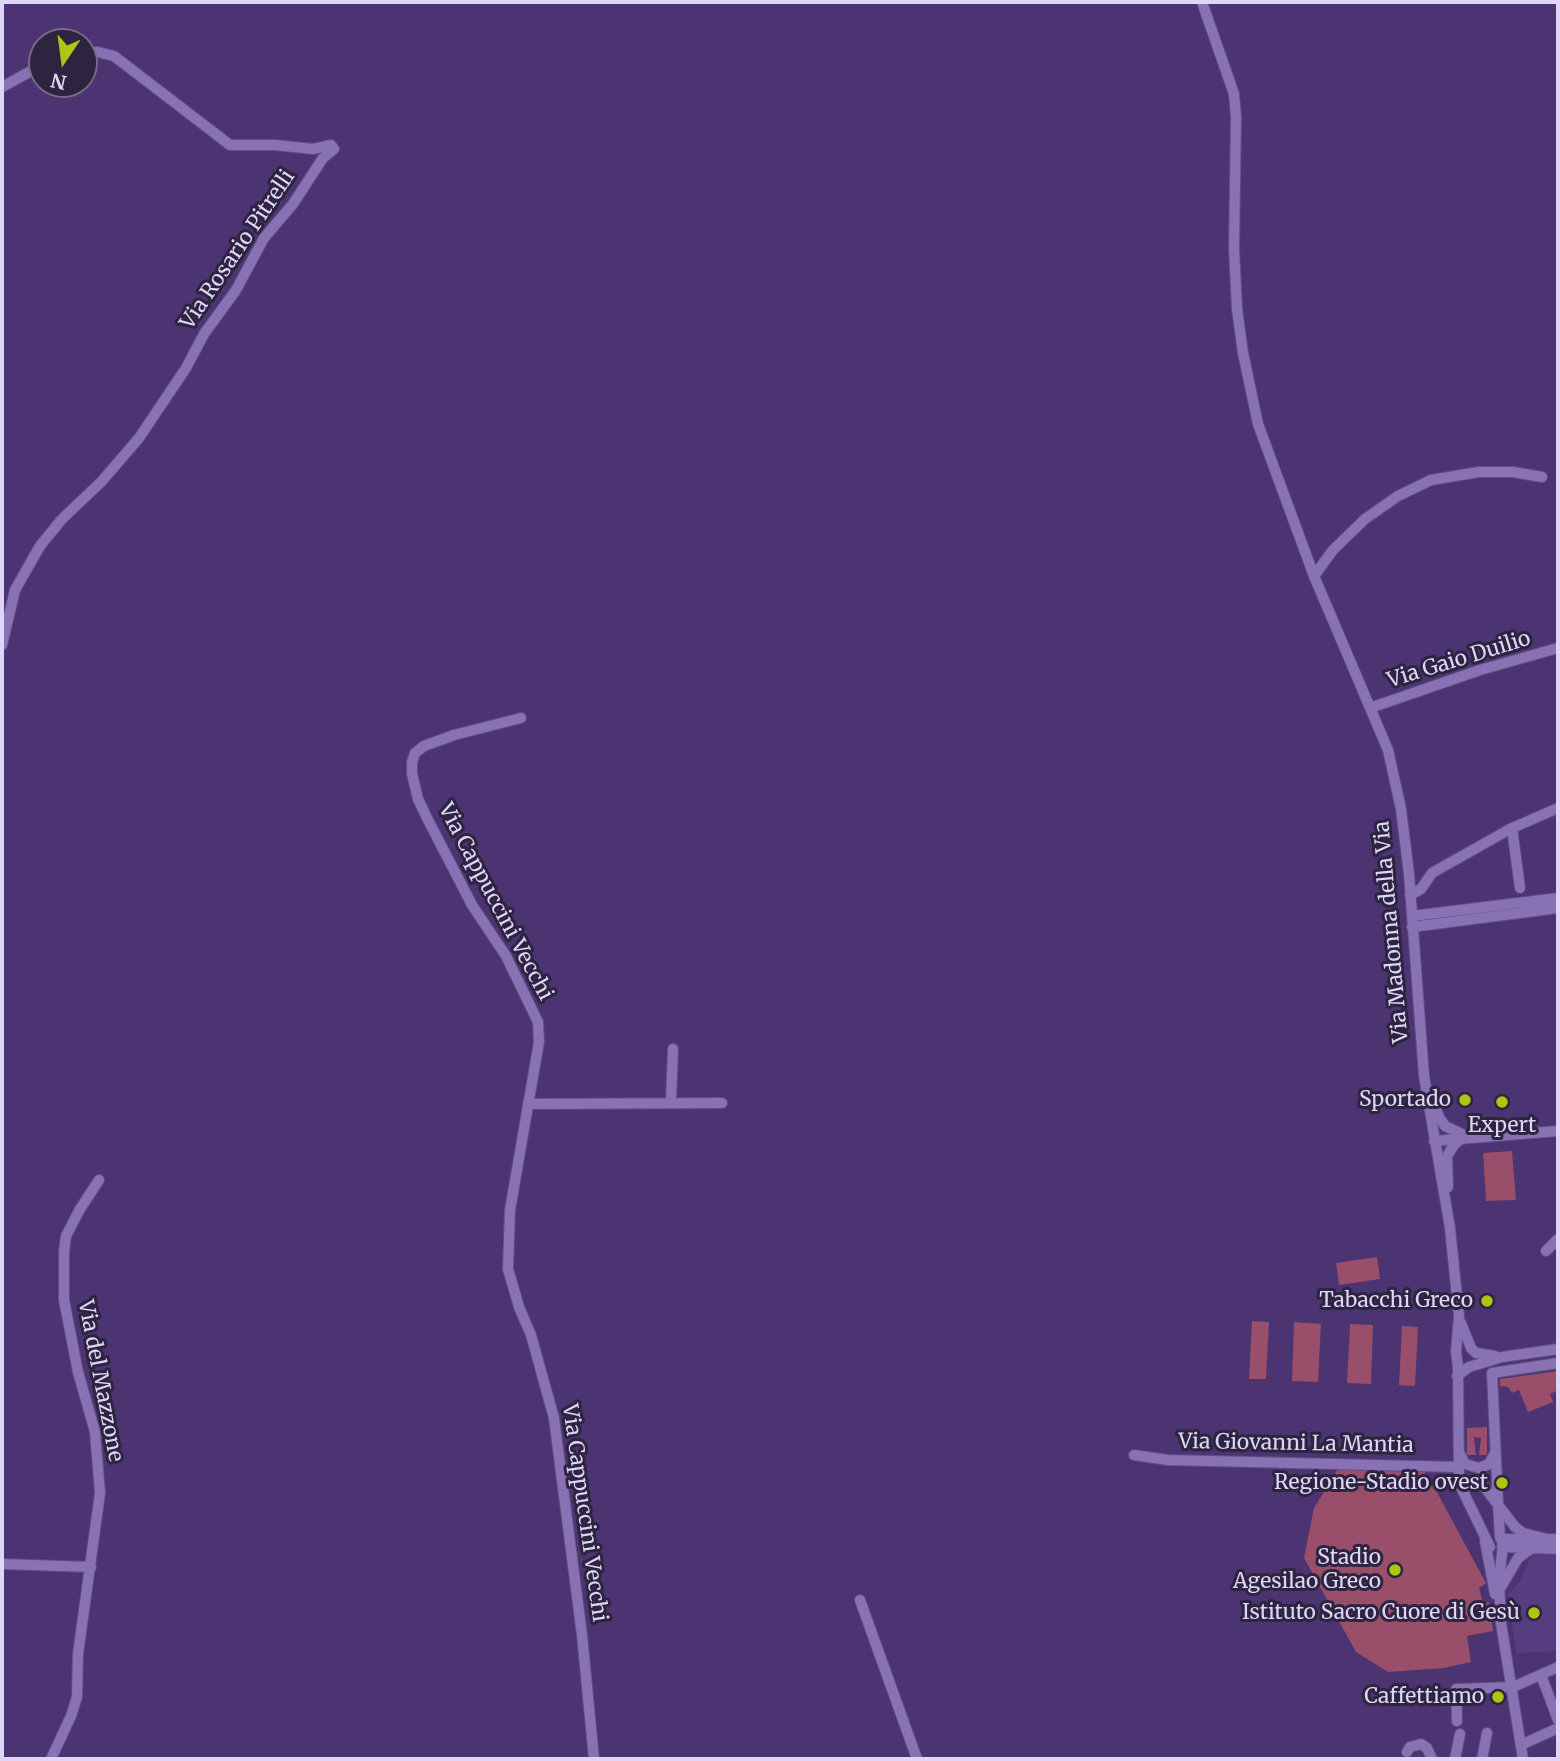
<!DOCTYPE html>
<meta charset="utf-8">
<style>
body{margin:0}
#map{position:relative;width:1560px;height:1761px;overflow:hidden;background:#4b3471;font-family:Merriweather,serif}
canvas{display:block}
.frame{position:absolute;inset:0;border:4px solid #dfd5f9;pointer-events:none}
.north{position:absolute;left:28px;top:28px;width:70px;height:70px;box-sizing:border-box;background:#2d243f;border:2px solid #746b89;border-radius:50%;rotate:193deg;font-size:19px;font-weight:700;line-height:28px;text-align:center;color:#dfd5f9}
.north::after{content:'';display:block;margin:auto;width:24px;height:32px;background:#acc611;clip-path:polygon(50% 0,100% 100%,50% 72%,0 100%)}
</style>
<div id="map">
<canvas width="1560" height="1761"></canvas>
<div class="frame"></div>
<div class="north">N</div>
</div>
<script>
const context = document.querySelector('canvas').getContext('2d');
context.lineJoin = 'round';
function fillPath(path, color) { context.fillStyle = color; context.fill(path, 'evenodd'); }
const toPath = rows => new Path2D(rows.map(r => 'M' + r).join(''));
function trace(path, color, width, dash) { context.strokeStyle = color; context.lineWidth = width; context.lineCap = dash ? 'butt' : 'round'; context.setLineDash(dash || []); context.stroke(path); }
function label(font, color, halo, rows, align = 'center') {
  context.font = font + ' Merriweather,serif'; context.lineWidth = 6; context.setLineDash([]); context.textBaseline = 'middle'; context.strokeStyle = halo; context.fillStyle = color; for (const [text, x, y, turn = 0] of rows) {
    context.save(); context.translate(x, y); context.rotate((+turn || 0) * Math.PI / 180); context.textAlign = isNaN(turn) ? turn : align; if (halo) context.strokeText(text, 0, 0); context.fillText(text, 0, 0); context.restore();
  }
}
fillPath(toPath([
 [1532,1554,1558,1555,1558,1651,1516,1653,1508,1595,1521,1580]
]), '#563c80');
fillPath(toPath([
 [1512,1151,1516,1200,1486,1201,1483,1153],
 [1377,1257,1380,1279,1339,1285,1336,1263],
 [1252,1321,1269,1322,1266,1379,1249,1379],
 [1294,1322,1321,1324,1318,1382,1292,1381],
 [1350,1324,1373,1325,1371,1384,1347,1383],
 [1402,1326,1418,1327,1415,1386,1399,1385],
 [1558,1371,1558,1390,1550,1394,1553,1402,1528,1412,1519,1390,1512,1393,1508,1387,1500,1386,1500,1379],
 [1487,1427,1487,1455,1479,1455,1481,1438,1474,1437,1476,1455,1467,1455,1467,1428],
 [1339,1467,1423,1469,1427,1477,1421,1481,1425,1489,1433,1485,1486,1583,1479,1588,1483,1603,1489,1602,1493,1631,1467,1636,1471,1662,1444,1668,1388,1672,1356,1652,1304,1558,1314,1508]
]), '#994e69');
const minor = toPath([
 [1202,2,1234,94,1236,117,1234,248,1237,309,1243,353,1258,424,1314,576,1388,750,1401,809,1409,874,1424,1076,1450,1228,1459,1316,1456,1352,1458,1367,1459,1483,1490,1547],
 [2,87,42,65],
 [1314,576,1333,550,1365,519,1398,496,1431,480,1479,472,1513,472,1542,477],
 [2,645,15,590,40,546,62,519,102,481,139,438,186,368,204,334,236,290,264,238,293,204,323,158,334,149,331,145,313,149,275,145,230,145,114,56,98,52,84,54],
 [1370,708,1480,670,1558,648],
 [521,718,454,735,424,746,415,753,412,762,412,774,418,799,427,818,472,905,506,956,538,1022,539,1042,510,1210,508,1269,519,1307,531,1335,554,1418,582,1635,594,1759],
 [1512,828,1520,888],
 [1410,895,1421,889,1432,873,1510,829,1558,808],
 [1412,916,1558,898],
 [1412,927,1558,908],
 [1432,1099,1439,1117,1445,1126,1466,1136],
 [671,1101,673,1049],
 [528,1104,722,1103],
 [1434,1141,1558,1131],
 [1448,1187,1447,1156,1454,1145,1461,1139],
 [1546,1251,1558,1239],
 [1461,1323,1471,1348,1476,1353,1495,1356],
 [1492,1373,1498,1503,1500,1537,1503,1544,1499,1581,1501,1621],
 [1492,1373,1558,1363],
 [1457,1376,1469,1367,1502,1357,1558,1349],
 [1460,1454,1465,1464,1479,1468,1489,1464,1495,1453],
 [1134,1455,1168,1460,1458,1467],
 [1463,1491,1467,1481,1476,1480,1486,1489,1515,1527,1523,1533,1547,1539],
 [1502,1539,1558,1539],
 [1485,1541,1495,1594],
 [1502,1547,1558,1549],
 [2,1564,91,1567],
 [1501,1587,1518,1558,1532,1548],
 [860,1600,917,1759],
 [1500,1617,1523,1759],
 [1541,1675,1558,1720],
 [1457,1721,1456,1689,1513,1687,1558,1667],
 [1521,1745,1558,1728],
 [1407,1752,1410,1747,1421,1744,1427,1748,1432,1759],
 [51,1759,71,1716,77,1697,78,1654,100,1493,95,1432,78,1372,64,1300,64,1251,66,1236,80,1209,99,1180],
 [1455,1759,1460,1734],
 [1482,1759,1487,1733]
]);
trace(minor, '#624e82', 12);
trace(minor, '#8872b4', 10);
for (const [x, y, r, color] of [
 [1465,1100,7,"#acc611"],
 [1502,1102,7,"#acc611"],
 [1487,1301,7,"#acc611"],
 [1502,1483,7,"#acc611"],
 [1395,1570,7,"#acc611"],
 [1534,1613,7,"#acc611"],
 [1498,1697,7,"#acc611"]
]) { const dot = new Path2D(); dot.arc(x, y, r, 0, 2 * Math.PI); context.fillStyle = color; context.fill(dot); trace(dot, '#2d243f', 2.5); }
label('21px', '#dfd5f9', '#2d243f', [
 ["Via Rosario Pitrelli",238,250,-56],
 ["Via Gaio Duilio",1459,660,-17],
 ["Via Cappuccini Vecchi",495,902,62],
 ["Via Madonna della Via",1392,932,-95],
 ["Via del Mazzone",100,1381,79],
 ["Via Giovanni La Mantia",1296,1444,1],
 ["Via Cappuccini Vecchi",584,1513,82]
]);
label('21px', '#dfd5f9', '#2d243f', [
 ["Sportado",1451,1100],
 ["Expert",1502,1126,"center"],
 ["Tabacchi Greco",1473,1301],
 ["Regione-Stadio ovest",1488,1483],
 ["Stadio",1381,1558],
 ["Agesilao Greco",1381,1582],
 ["Istituto Sacro Cuore di Gesù",1520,1613],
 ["Caffettiamo",1484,1697]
], 'right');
</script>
